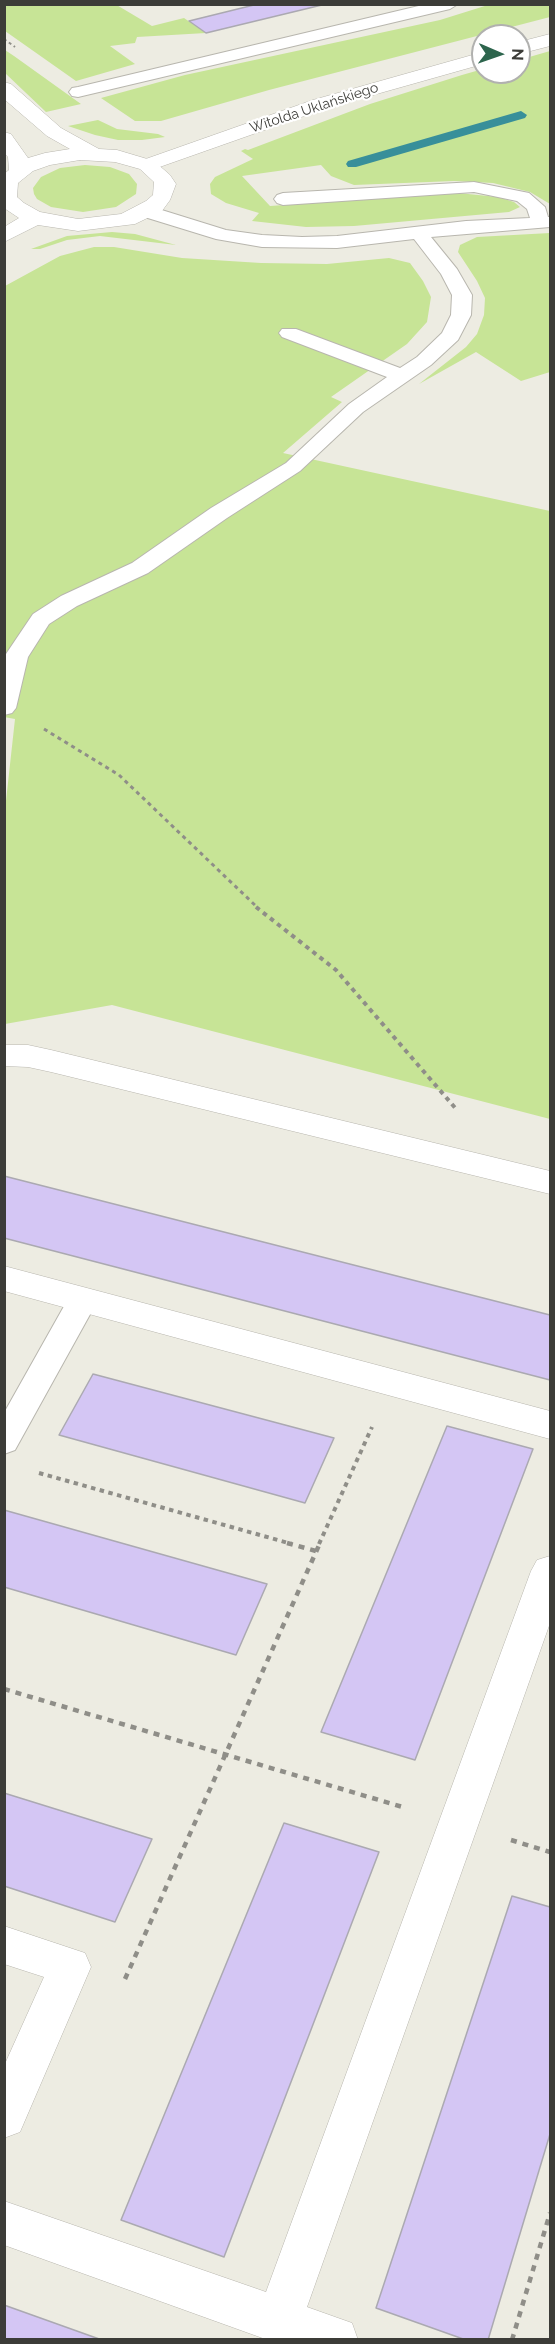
<!DOCTYPE html>
<meta charset="utf-8">
<style>
body{margin:0}
#map{position:relative;width:555px;height:2344px;overflow:hidden;background:#edece2;font-family:Raleway,sans-serif}
canvas{display:block}
.frame{position:absolute;inset:0;border:6px solid #3c3c38;pointer-events:none}
.north{position:absolute;left:471px;top:24px;width:60px;height:60px;box-sizing:border-box;background:#fff;border:2px solid #b1b1af;border-radius:50%;rotate:92deg;font-size:16px;font-weight:700;line-height:24px;text-align:center;color:#3c3c38}
.north::after{content:'';display:block;margin:auto;width:21px;height:27px;background:#2d654d;clip-path:polygon(50% 0,100% 100%,50% 72%,0 100%)}
</style>
<div id="map">
<canvas width="555" height="2344"></canvas>
<div class="frame"></div>
<div class="north">N</div>
</div>
<script>
const context = document.querySelector('canvas').getContext('2d');
context.lineJoin = 'round';
function fillPath(path, color) { context.fillStyle = color; context.fill(path, 'evenodd'); }
const toPath = rows => new Path2D(rows.map(r => 'M' + r).join(''));
function trace(path, color, width, dash) { context.strokeStyle = color; context.lineWidth = width; context.lineCap = dash ? 'butt' : 'round'; context.setLineDash(dash || []); context.stroke(path); }
function label(font, color, halo, rows, align = 'center') {
  context.font = font + ' Raleway,sans-serif'; context.lineWidth = 4.5; context.setLineDash([]); context.textBaseline = 'middle'; context.strokeStyle = halo; context.fillStyle = color; for (const [text, x, y, turn = 0] of rows) {
    context.save(); context.translate(x, y); context.rotate((+turn || 0) * Math.PI / 180); context.textAlign = isNaN(turn) ? turn : align; if (halo) context.strokeText(text, 0, 0); context.fillText(text, 0, 0); context.restore();
  }
}
fillPath(toPath([
 [115,4,152,26,184,18,206,33,137,37,135,43,110,46,135,64,76,81,5,31,5,5],
 [488,5,550,5,550,17,269,90,161,121,135,121,101,98,185,75,440,20],
 [5,50,14,56,81,104,46,112,5,73],
 [550,51,550,204,530,192,493,183,454,181,354,185,331,176,321,165,242,176,270,206,458,193,498,197,514,202,520,207,509,212,354,226,306,227,252,221,259,213,226,203,211,194,210,184,215,177,253,159,241,151,245,149,248,150,370,104,462,75,483,69,483,72,519,72,519,60],
 [98,120,117,129,158,134,165,137,142,140,118,140,95,135,68,126],
 [85,165,110,167,129,174,137,184,136,194,116,207,83,212,51,207,37,199,34,194,33,188,41,177,60,168],
 [112,232,135,234,176,245,100,236,67,240,40,249,31,249,67,236],
 [550,233,550,372,521,381,476,352,419,384,466,347,477,334,484,315,485,298,477,281,458,252,460,245,477,237],
 [94,247,114,247,182,258,261,263,327,264,389,258,410,263,423,281,431,297,427,322,407,344,331,397,342,402,283,453,550,511,550,1119,112,1005,5,1024,4,819,15,719,4,717,5,286,60,256]
]), '#c7e496');
fillPath(toPath([
 [521,111,527,115,525,118,356,167,348,167,346,164,348,161,521,111]
]), '#388f9a');
const building = toPath([
 [258,4,326,4,206,33,189,21,258,4],
 [4,1176,550,1315,550,1380,4,1238,4,1176],
 [93,1374,334,1438,305,1503,59,1435,93,1374],
 [447,1426,533,1449,415,1760,321,1732,447,1426],
 [4,1510,267,1584,236,1655,4,1587,4,1510],
 [4,1793,152,1839,115,1922,4,1886,4,1793],
 [284,1823,379,1852,224,2257,121,2220,284,1823],
 [512,1896,550,1907,550,2134,488,2340,466,2340,376,2308,512,1896],
 [4,2305,102,2340,4,2340,4,2305]
]);
fillPath(building, '#d4c6f4');
trace(building, '#aba9b1', 1.5);
const lane = toPath([
 [427,4,458,4,450,9,78,97,72,96,69,92,72,88,78,87,427,4],
 [474,182,529,193,545,207,548,217,550,217,550,227,431,237,457,269,472,295,471,315,458,340,431,365,363,412,300,471,227,518,148,573,77,606,49,624,28,657,16,708,12,713,4,715,4,657,33,614,61,596,132,563,211,508,286,463,349,404,387,377,282,337,279,333,282,329,296,329,400,368,417,357,442,333,451,315,452,295,441,274,414,239,337,248,262,247,216,239,138,215,136,211,138,207,152,207,226,230,262,235,302,237,337,236,466,221,530,218,527,209,517,201,474,192,283,205,277,203,274,199,277,195,283,193,474,182],
 [83,1289,94,1292,98,1300,15,1450,4,1454,4,1413,72,1292,83,1289]
]);
const street = toPath([
 [550,34,550,46,519,54,519,42,550,34],
 [483,52,483,64,327,108,154,169,147,171,140,169,137,165,140,161,313,100,483,52],
 [4,1045,28,1045,51,1050,550,1171,550,1194,51,1072,28,1067,4,1066,4,1045],
 [4,1266,550,1411,550,1439,4,1291,4,1266],
 [550,1556,550,1623,307,2307,352,2323,358,2340,268,2340,4,2245,4,2201,266,2292,531,1571,537,1560,550,1556],
 [4,1926,85,1953,91,1967,20,2132,4,2138,4,2066,44,1977,4,1964,4,1926]
]);
const secondary = toPath([
 [4,82,11,84,61,128,99,149,117,150,154,161,170,175,176,184,170,200,162,211,135,224,78,231,38,225,4,242,4,227,19,218,4,208,4,174,9,170,8,157,4,153,4,132,11,134,28,158,45,153,70,149,47,136,4,99,4,82],
 [80,160,115,162,140,169,154,182,153,195,146,201,121,214,78,219,40,212,24,203,17,197,18,183,33,171,50,165,80,160]
]);
trace(lane, '#b8b6ae', 2);
trace(street, '#b8b6ae', 1);
trace(secondary, '#b8b6ae', 1);
trace(toPath([
 [4,39,15,47]
]), '#8f8e88', 2, [3, 3]);
trace(toPath([
 [44,729,119,775,258,908]
]), '#8f8e88', 3, [4, 4]);
trace(toPath([
 [256,907,336,970,457,1110],
 [39,1473,292,1544],
 [319,1544,372,1427]
]), '#8f8e88', 4, [4.5, 4.5]);
trace(toPath([
 [287,1543,316,1551],
 [4,1689,406,1808],
 [511,1840,550,1852],
 [125,1979,320,1543],
 [512,2340,550,2213]
]), '#8f8e88', 4.5, [6, 6]);
fillPath(lane, '#fff');
fillPath(street, '#fff');
fillPath(secondary, '#fff');
label('14px', '#3c3c38', '#fff', [
 ["Witolda Uklańskiego",314,108,-18]
]);
</script>
